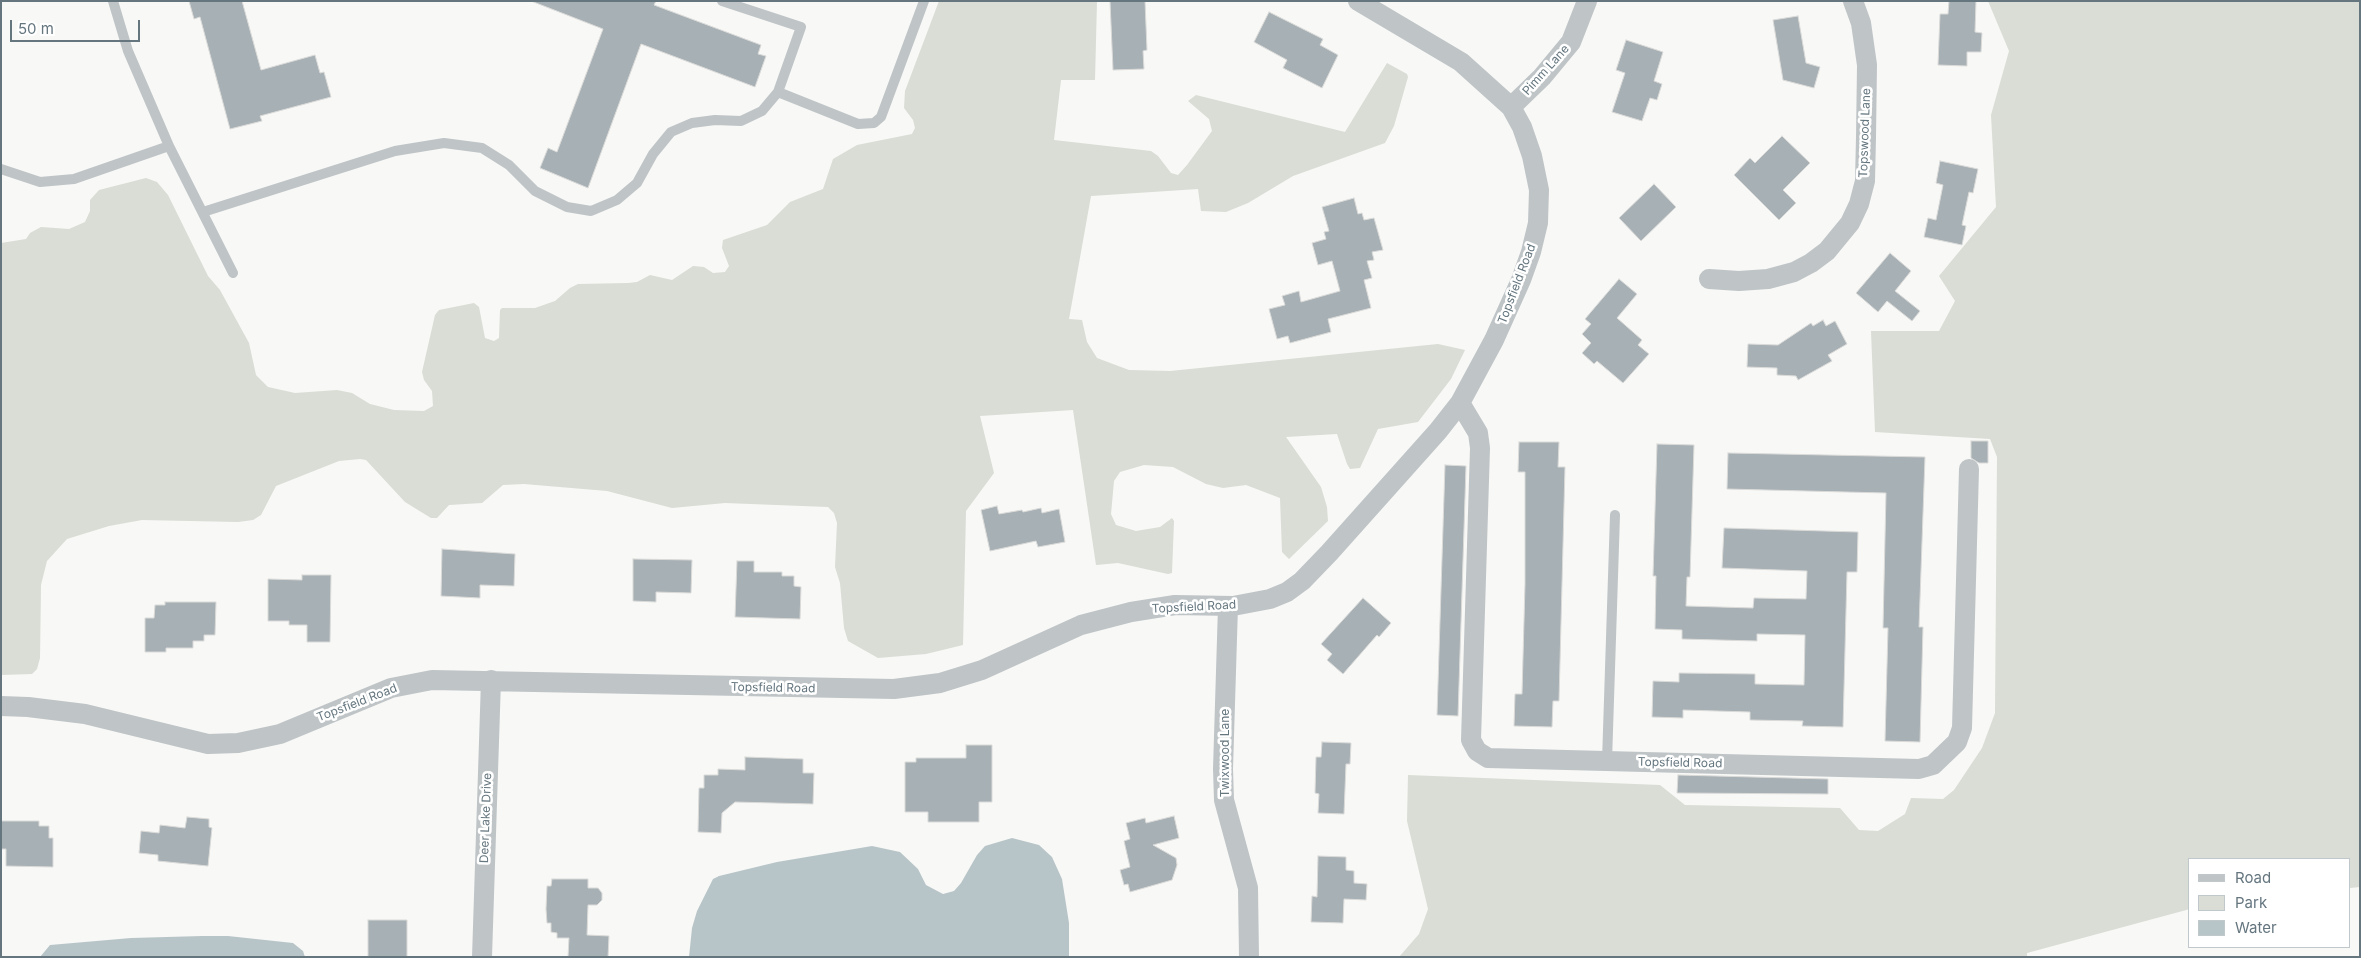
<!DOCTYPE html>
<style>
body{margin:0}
#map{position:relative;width:2361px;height:958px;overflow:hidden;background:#f8f8f6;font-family:Inter,sans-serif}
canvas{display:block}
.frame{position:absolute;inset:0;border:2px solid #65767f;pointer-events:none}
.legend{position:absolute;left:2188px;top:858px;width:162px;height:90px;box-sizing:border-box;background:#fff;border:1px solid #c1c8cc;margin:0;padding:6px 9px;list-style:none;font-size:15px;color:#65767f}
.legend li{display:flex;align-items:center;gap:10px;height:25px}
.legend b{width:25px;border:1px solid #c1c8cc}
.scale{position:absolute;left:10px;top:20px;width:130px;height:22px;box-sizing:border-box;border:2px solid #65767f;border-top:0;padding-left:6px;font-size:15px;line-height:18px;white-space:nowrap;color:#65767f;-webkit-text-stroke:4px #fff;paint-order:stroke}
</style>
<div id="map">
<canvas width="2361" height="958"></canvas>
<div class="frame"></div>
<ul class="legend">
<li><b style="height:6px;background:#bfc4c7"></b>Road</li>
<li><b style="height:14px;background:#d9ddd5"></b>Park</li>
<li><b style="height:14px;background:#b8c5c8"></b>Water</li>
</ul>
<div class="scale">50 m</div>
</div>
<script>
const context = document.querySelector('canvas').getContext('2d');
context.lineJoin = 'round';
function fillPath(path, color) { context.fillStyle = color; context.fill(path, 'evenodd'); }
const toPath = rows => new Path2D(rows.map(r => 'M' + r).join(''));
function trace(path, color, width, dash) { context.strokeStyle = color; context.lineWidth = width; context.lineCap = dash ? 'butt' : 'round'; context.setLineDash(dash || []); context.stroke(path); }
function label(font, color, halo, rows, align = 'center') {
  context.font = font + ' Inter,sans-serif'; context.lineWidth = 5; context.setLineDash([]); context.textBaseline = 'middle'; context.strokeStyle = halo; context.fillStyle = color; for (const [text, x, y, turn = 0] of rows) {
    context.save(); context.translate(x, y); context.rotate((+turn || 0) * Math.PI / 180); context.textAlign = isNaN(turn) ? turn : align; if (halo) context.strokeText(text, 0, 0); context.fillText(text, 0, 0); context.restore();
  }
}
fillPath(toPath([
 [939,1,1097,1,1095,80,1061,80,1054,140,1151,151,1158,156,1171,173,1178,175,1187,165,1212,131,1209,119,1188,101,1196,95,1345,132,1387,63,1407,74,1408,77,1394,126,1385,143,1293,176,1248,203,1226,212,1201,211,1198,189,1091,196,1069,319,1082,320,1087,342,1097,358,1129,370,1170,371,1438,344,1465,350,1451,379,1418,422,1378,429,1360,468,1350,469,1347,464,1337,434,1286,437,1321,487,1327,507,1328,521,1289,559,1282,552,1280,498,1246,485,1223,488,1206,484,1173,467,1144,465,1120,472,1114,481,1111,514,1116,525,1136,531,1160,527,1172,518,1174,521,1172,573,1168,574,1118,563,1096,565,1073,410,980,416,994,473,966,511,963,645,926,654,878,658,848,641,844,628,840,583,835,567,837,523,834,513,828,507,725,503,672,508,607,491,524,484,503,485,482,503,449,505,437,518,431,518,405,502,366,460,360,459,339,461,276,486,261,515,253,520,238,522,142,520,109,526,67,539,47,561,41,585,40,658,37,669,32,674,1,675,1,243,26,239,30,233,41,227,69,229,85,222,90,211,90,200,99,190,146,178,157,182,168,195,208,276,220,290,249,343,256,375,268,387,295,393,337,390,352,393,370,404,394,410,424,411,433,406,432,391,424,380,422,372,435,315,439,310,474,303,479,307,485,338,494,341,499,338,500,310,502,308,535,308,555,301,570,288,578,284,628,283,637,282,650,275,672,280,693,266,704,267,713,273,725,272,729,266,722,248,723,240,767,225,790,202,823,189,833,159,857,145,912,134,915,128,913,120,904,108,905,91],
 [1988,1,2360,1,2360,887,2350,888,2350,859,2190,859,2190,909,2027,953,2027,957,1399,957,1419,934,1428,909,1407,821,1408,775,1660,785,1685,805,1840,808,1859,830,1878,831,1905,814,1911,798,1943,799,1954,790,1982,748,1995,713,1997,457,1990,439,1875,432,1871,331,1939,331,1955,301,1939,276,1996,207,1991,115,2009,51]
]), '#d9ddd5');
fillPath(toPath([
 [1012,838,1039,845,1052,857,1062,879,1069,923,1069,957,689,957,692,928,697,911,713,879,719,876,777,862,872,846,900,852,918,869,926,885,943,894,954,891,961,883,977,855,985,846],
 [202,936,228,936,293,943,303,951,305,957,40,957,50,945,131,938]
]), '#b8c5c8');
const building = toPath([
 [189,1,242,1,261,70,315,55,320,73,324,72,331,97,260,116,262,121,230,129,200,17,194,19,189,1],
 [531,1,656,1,654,5,761,45,758,54,766,56,755,87,641,44,588,188,540,168,548,148,557,152,603,29,531,1],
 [1110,1,1145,1,1147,50,1143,51,1144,69,1113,70,1110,1],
 [1949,1,1976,1,1975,32,1982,33,1981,52,1967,52,1967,66,1938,65,1940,14,1948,14,1949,1],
 [1269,12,1323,39,1320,45,1338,55,1322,88,1283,68,1287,60,1254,42,1269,12],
 [1798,16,1806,63,1820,67,1814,88,1783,80,1773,20,1798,16],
 [1626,40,1663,52,1654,81,1662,84,1657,100,1650,98,1642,121,1612,112,1625,73,1616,70,1626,40],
 [1782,136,1810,163,1783,190,1796,203,1779,220,1734,175,1750,158,1755,163,1782,136],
 [1940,161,1978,169,1973,193,1969,192,1962,225,1966,226,1962,245,1924,237,1928,218,1936,220,1943,185,1936,183,1940,161],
 [1654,184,1676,207,1641,241,1619,218,1654,184],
 [1354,198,1358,214,1362,213,1364,220,1374,218,1383,250,1372,252,1374,260,1367,261,1372,278,1364,280,1371,308,1328,319,1331,332,1290,343,1288,336,1277,339,1269,309,1285,305,1282,296,1299,291,1301,302,1340,291,1332,261,1318,265,1312,243,1326,239,1324,232,1329,231,1322,207,1354,198],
 [1890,253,1911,271,1895,291,1920,311,1912,321,1887,301,1878,312,1856,293,1890,253],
 [1619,279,1637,294,1617,318,1642,340,1638,345,1649,354,1623,383,1597,361,1594,364,1582,353,1591,343,1582,334,1591,324,1585,319,1619,279],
 [1823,320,1826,326,1835,321,1847,344,1828,355,1832,361,1798,380,1796,376,1777,375,1777,368,1747,367,1748,344,1778,345,1811,323,1813,326,1823,320],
 [1971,441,1988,441,1988,463,1979,463,1971,458,1971,441],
 [1519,442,1559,442,1558,467,1565,467,1559,701,1553,701,1552,727,1514,726,1515,694,1522,694,1525,584,1525,472,1518,472,1519,442],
 [1657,444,1694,445,1690,577,1687,577,1686,606,1753,608,1754,598,1806,599,1807,571,1722,568,1724,528,1858,532,1857,572,1847,572,1843,727,1802,726,1803,721,1750,720,1750,712,1683,710,1683,718,1652,717,1653,681,1679,682,1679,673,1755,674,1755,684,1804,685,1805,635,1757,634,1757,641,1682,639,1682,630,1655,629,1656,576,1653,576,1657,444],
 [1728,453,1925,457,1919,627,1923,627,1920,742,1885,741,1888,628,1883,628,1886,493,1727,489,1728,453],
 [1445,465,1466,466,1458,716,1437,715,1445,465],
 [997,506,999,514,1022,510,1023,512,1041,508,1042,513,1059,509,1065,542,1038,547,1036,541,990,551,981,510,997,506],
 [442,549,515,554,514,586,480,585,480,598,441,596,442,549],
 [633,559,692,560,691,593,656,592,656,602,633,601,633,559],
 [737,561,754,561,754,572,782,572,782,576,794,576,794,586,801,587,800,619,735,617,737,561],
 [302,575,331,575,330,642,307,642,307,625,289,625,289,621,268,621,268,579,302,580,302,575],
 [1363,598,1391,623,1379,637,1377,635,1343,674,1327,660,1332,654,1321,644,1363,598],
 [165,602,216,602,215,635,204,635,204,641,193,641,193,648,166,648,166,652,145,652,145,618,154,618,155,605,165,605,165,602],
 [1322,742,1351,743,1350,764,1346,764,1344,814,1318,813,1319,794,1315,793,1316,757,1321,757,1322,742],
 [966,745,992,745,992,802,979,802,979,822,928,822,928,812,905,812,905,762,916,762,916,758,966,758,966,745],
 [745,757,803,759,803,773,814,773,813,804,735,802,722,813,721,833,698,832,699,788,704,788,704,775,718,775,718,769,745,770,745,757],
 [1678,775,1828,779,1828,794,1677,793,1678,775],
 [1174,816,1179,838,1153,845,1176,858,1177,865,1172,880,1130,892,1128,884,1124,885,1120,870,1130,867,1124,841,1130,839,1126,823,1145,818,1146,823,1174,816],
 [187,817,209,819,209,827,212,828,208,866,158,861,158,855,139,853,141,831,159,833,160,825,185,828,187,817],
 [1,821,39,821,39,826,49,826,49,838,53,838,53,867,6,866,6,849,1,849,1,821],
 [1318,856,1346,857,1346,870,1354,871,1354,883,1367,884,1366,900,1344,899,1343,923,1311,922,1312,896,1317,897,1318,856],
 [552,879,588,879,588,888,598,888,602,893,602,900,597,905,588,905,587,935,609,936,608,957,568,957,569,938,557,938,557,933,551,932,551,923,547,923,546,909,547,886,551,886,552,879],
 [368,920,407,920,407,957,368,957,368,920]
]);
fillPath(building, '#a7b0b5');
trace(building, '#dadad8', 1);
trace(toPath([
 [113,1,128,51,169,146,233,273],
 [778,92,858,124,874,123,881,117,924,1],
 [1,169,40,182,74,179,169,146],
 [203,212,395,151,444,143,482,148,509,165,535,191,567,207,591,211,617,200,637,183,653,154,671,132,692,123,715,120,741,121,762,111,778,92,801,27,722,1],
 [1607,761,1615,515]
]), '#bfc4c7', 10);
trace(toPath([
 [1511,107,1542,77,1571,42,1587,1],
 [1709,279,1739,281,1768,279,1794,272,1811,263,1827,251,1850,223,1859,204,1865,181,1866,137,1867,65,1861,23,1853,1],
 [1460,403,1478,433,1480,448,1471,740,1477,751,1488,758,1919,769,1933,765,1957,742,1962,728,1969,469],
 [1228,606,1223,769,1224,800,1248,888,1249,957],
 [1,706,28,707,85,714,208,744,238,743,280,734,391,688,432,680,894,689,940,683,982,670,1081,625,1131,612,1175,605,1233,606,1270,599,1287,592,1302,581,1329,553,1438,431,1460,403,1494,340,1521,280,1531,252,1538,223,1539,190,1532,156,1522,127,1511,107,1461,62,1358,1],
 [482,957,491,680]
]), '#bfc4c7', 20);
label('12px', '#65767f', '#fff', [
 ["Pimm Lane",1546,70,-48],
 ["Topswood Lane",1865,133,-88],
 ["Topsfield Road",1517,284,-69],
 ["Topsfield Road",1194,607,-3],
 ["Topsfield Road",773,688,1],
 ["Topsfield Road",357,703,-21],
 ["Twixwood Lane",1225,753,-90],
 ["Topsfield Road",1680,763,1],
 ["Deer Lake Drive",486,818,-88]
]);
</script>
